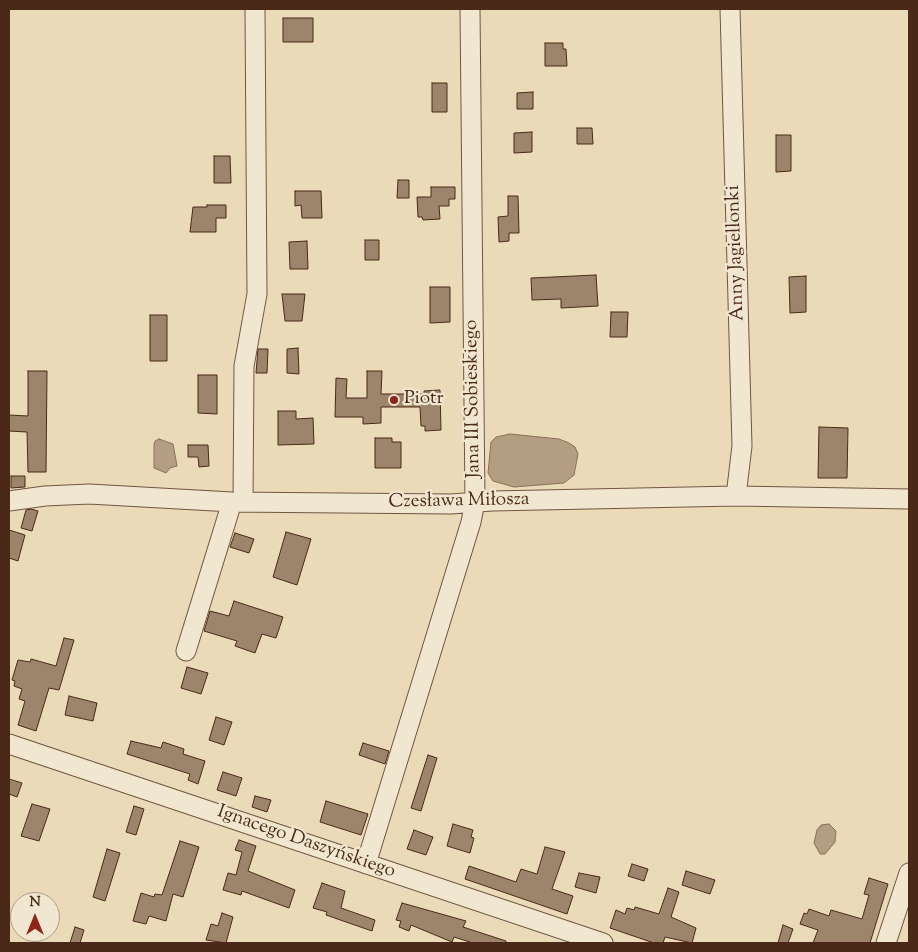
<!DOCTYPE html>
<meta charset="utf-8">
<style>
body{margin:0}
#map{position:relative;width:918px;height:952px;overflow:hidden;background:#eadab8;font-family:"Sorts Mill Goudy",serif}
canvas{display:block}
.frame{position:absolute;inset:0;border:10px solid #4a2918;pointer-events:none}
.north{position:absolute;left:10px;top:892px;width:50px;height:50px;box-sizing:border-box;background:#f1e7d1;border:1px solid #ae9b87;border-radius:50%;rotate:0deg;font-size:14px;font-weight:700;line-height:20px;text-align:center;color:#4a2918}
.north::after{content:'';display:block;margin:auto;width:18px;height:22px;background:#8f2418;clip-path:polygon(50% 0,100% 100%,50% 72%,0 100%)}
</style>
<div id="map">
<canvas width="918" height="952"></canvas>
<div class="frame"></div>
<div class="north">N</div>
</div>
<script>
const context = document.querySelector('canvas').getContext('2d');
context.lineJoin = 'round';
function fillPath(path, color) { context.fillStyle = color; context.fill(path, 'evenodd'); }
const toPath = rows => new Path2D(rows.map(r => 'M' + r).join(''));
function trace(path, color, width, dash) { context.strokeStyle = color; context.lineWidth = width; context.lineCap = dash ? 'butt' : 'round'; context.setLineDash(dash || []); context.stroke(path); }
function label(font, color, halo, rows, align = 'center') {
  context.font = font + ' "Sorts Mill Goudy",serif'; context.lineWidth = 4.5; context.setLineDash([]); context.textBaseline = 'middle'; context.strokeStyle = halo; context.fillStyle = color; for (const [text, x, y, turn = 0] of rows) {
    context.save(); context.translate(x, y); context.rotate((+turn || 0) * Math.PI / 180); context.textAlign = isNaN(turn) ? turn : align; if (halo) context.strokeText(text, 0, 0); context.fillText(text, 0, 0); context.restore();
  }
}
const water = toPath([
 [510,434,559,439,569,443,575,447,578,454,574,475,564,483,514,487,493,481,488,473,491,442,496,437,510,434],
 [159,439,173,444,177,466,170,468,166,473,154,468,154,445,155,441,159,439],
 [829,824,836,831,835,842,825,854,820,854,814,843,817,830,821,825,829,824]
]);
fillPath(water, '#b49e82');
trace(water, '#8a6f58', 1);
const building = toPath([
 [283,18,313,18,313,42,283,42,283,18],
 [545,43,563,43,563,49,566,49,567,66,545,66,545,43],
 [432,83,447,83,447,112,432,112,432,83],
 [533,92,533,109,517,109,517,93,533,92],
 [577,128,592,128,593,144,577,144,577,128],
 [532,132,532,152,514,153,514,133,532,132],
 [776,135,791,135,791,171,776,172,776,135],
 [214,156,230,156,231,183,214,183,214,156],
 [398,180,409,180,409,198,397,198,398,180],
 [431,187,455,187,455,199,449,199,449,206,439,206,440,219,423,220,422,217,418,217,417,197,431,197,431,187],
 [295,191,321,191,322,218,302,218,301,205,295,206,295,191],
 [508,196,518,196,519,233,509,233,509,241,499,242,498,217,508,216,508,196],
 [207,205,226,205,226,218,216,218,216,232,190,232,193,207,207,207,207,205],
 [365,240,379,240,379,260,365,260,365,240],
 [307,241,308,269,290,269,289,242,307,241],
 [596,275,598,306,561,308,561,299,532,300,531,278,596,275],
 [806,276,806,312,790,313,789,277,806,276],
 [430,287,450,287,450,322,430,323,430,287],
 [282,294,305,294,302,321,285,321,282,294],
 [611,312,628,312,627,337,610,337,611,312],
 [150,315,167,315,167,361,150,361,150,315],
 [298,348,299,374,287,373,287,349,298,348],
 [258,349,268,349,267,373,256,373,258,349],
 [28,371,47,371,46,472,28,472,27,432,9,431,9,415,28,416,28,371],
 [367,371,382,371,381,394,424,394,424,391,440,390,441,430,425,431,425,426,421,426,420,407,381,407,381,423,363,424,363,417,335,417,336,378,347,379,346,398,367,398,367,371],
 [198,375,217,375,217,414,198,413,198,375],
 [278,411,296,411,296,419,313,418,314,444,278,445,278,411],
 [819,427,848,428,847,478,818,478,819,427],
 [375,438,392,438,392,442,401,442,401,468,375,468,375,438],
 [188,445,208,445,209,466,199,467,198,457,188,457,188,445],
 [11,476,25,476,25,487,11,488,11,476],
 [31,509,38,511,32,531,21,528,26,510,31,509],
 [9,530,25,535,18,561,9,558,9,530],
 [286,532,311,539,297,585,273,577,286,532],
 [235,533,254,539,249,553,230,547,235,533],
 [234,601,283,617,276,638,262,634,255,653,235,646,237,641,204,631,210,611,229,616,234,601],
 [64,638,74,640,59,690,49,688,36,731,18,725,25,701,19,699,22,689,14,686,15,681,12,680,18,660,30,662,31,659,56,666,64,638],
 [187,667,208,673,201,694,181,688,187,667],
 [69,696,97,703,93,721,65,715,69,696],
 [216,717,232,722,224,745,209,740,216,717],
 [131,741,161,748,163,742,184,749,183,754,205,761,198,784,188,780,190,774,127,754,131,741],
 [363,743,389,751,385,764,359,755,363,743],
 [428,755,437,758,421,811,411,808,428,755],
 [223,772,242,778,236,796,217,790,223,772],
 [9,779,22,783,17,797,9,794,9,779],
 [255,796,271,800,267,812,252,807,255,796],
 [326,801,368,814,361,835,320,822,326,801],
 [32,804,50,809,39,841,21,836,32,804],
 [134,806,144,809,136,835,126,832,134,806],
 [453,824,473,830,471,837,474,838,470,853,447,846,453,824],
 [414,830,433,837,426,855,407,849,414,830],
 [239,840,256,846,248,871,295,890,289,908,242,891,241,895,223,890,228,873,236,875,242,852,235,850,239,840],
 [180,841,199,847,183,897,173,894,166,921,149,916,146,924,133,921,141,893,154,897,155,894,162,895,180,841],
 [545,847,565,852,552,889,573,896,567,914,465,879,469,866,516,882,521,869,537,874,545,847],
 [107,849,120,853,105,901,93,897,107,849],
 [632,864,648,869,644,881,628,876,632,864],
 [686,871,715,880,710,894,682,885,686,871],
 [579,873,600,877,596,893,575,887,579,873],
 [869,878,888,884,870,943,813,943,818,930,800,924,804,913,807,914,809,909,829,916,831,910,862,919,869,895,864,894,869,878],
 [322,883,345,891,341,908,375,920,372,931,326,915,327,912,313,908,322,883],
 [668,888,679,892,671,917,696,928,692,943,665,937,663,943,654,943,610,928,616,910,625,914,627,908,634,910,635,907,659,914,668,888],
 [402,903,466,921,463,927,506,941,506,943,473,943,454,937,452,942,411,925,409,931,399,927,401,921,396,920,402,903],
 [222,913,233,917,226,943,206,940,211,924,218,926,222,913],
 [783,925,793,929,788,943,778,943,783,925],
 [75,927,84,930,80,943,70,943,75,927]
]);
fillPath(building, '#9d856b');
trace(building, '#4a2918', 1);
const minor = toPath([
 [730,9,742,446,736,496],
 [9,501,45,496,89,494,232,502,451,504,492,501,736,496,909,499],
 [243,502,244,366,257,294,255,9],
 [186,651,232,502],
 [9,744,603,943],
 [366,864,471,522,475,502,470,9],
 [886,943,909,873]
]);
trace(minor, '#725540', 21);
trace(minor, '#f1e7d1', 19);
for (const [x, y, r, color] of [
 [394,400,5,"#8f2418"]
]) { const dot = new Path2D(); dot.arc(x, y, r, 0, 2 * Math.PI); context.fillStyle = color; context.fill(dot); trace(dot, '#f1e7d1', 2); }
label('19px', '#4a2918', '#f1e7d1', [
 ["Anny Jagiellonki",737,253,-92],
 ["Jana III Sobieskiego",474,399,-91],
 ["Czesława Miłosza",459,502,-1],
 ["Ignacego Daszyńskiego",306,843,19]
]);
label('19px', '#4a2918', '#f1e7d1', [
 ["Piotr",404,400]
], 'left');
</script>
